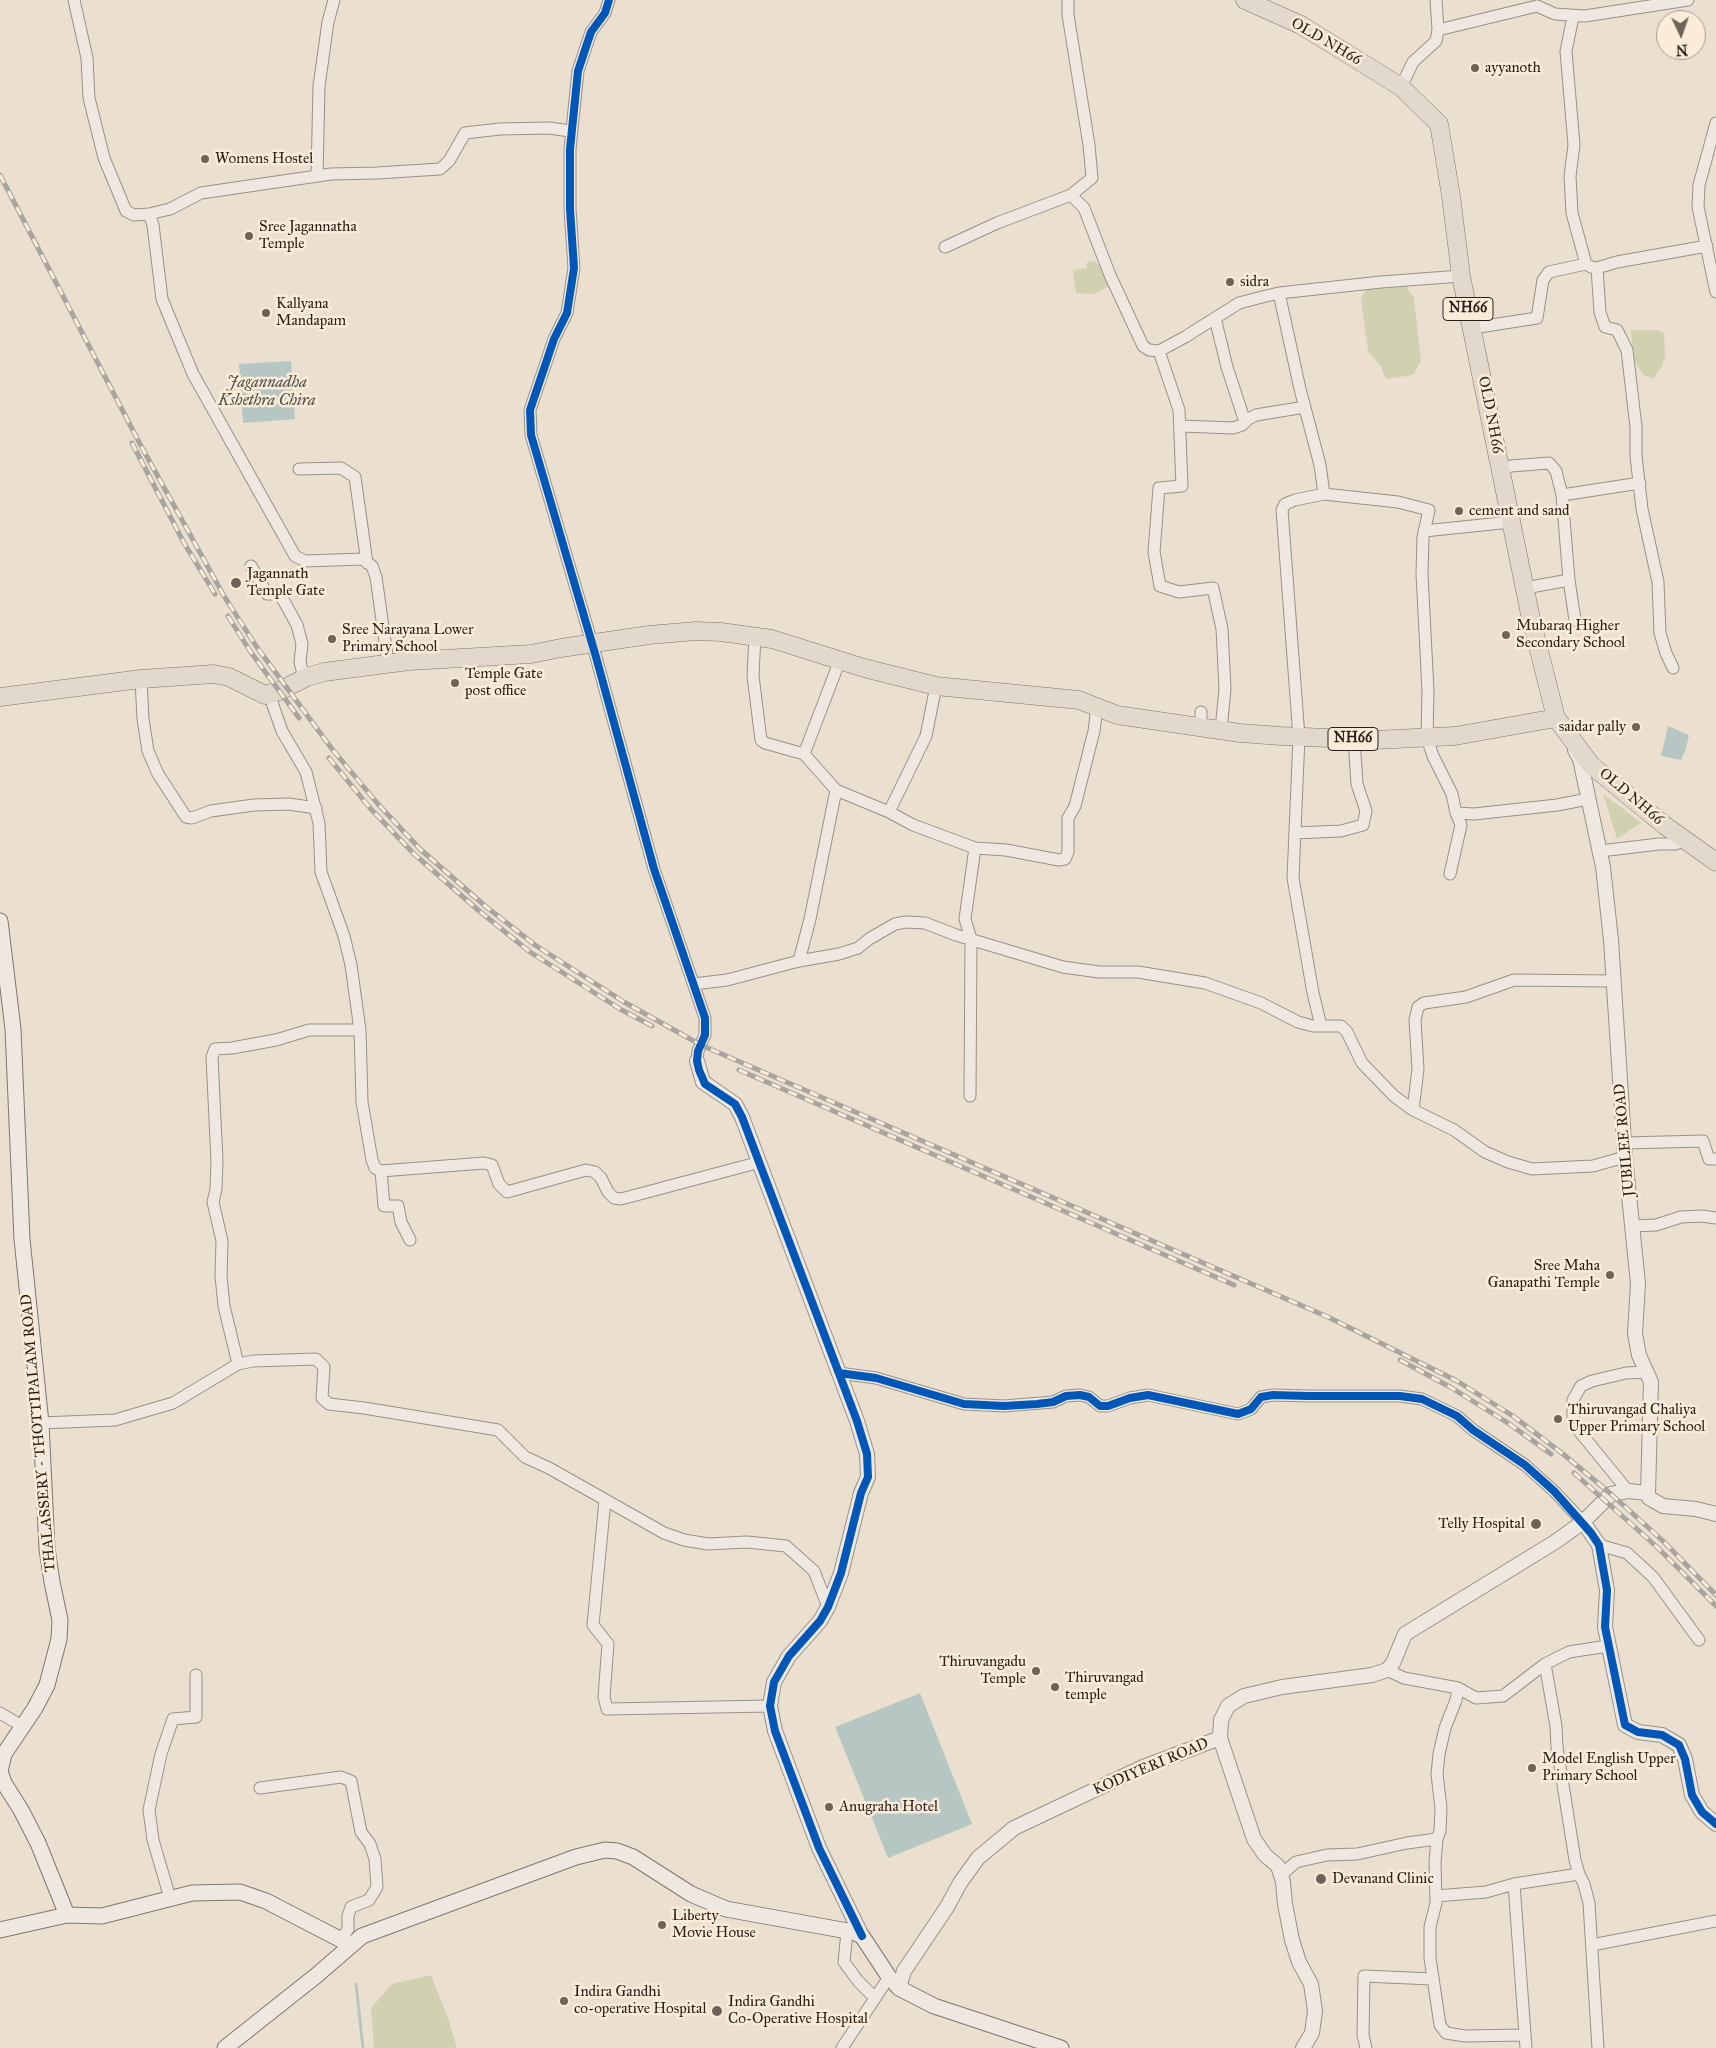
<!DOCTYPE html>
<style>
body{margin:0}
#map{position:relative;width:1716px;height:2048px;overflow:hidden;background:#ebe0d0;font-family:"IM FELL Great Primer",serif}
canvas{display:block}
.north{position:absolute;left:1656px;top:10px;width:50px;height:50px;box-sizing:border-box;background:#faecd9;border:1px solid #a79a8c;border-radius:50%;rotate:177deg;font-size:14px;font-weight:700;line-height:20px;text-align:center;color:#2a2019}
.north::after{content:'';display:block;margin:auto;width:18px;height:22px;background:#6e6359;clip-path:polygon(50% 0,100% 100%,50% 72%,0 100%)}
</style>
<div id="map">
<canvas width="1716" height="2048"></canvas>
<div class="north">N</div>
</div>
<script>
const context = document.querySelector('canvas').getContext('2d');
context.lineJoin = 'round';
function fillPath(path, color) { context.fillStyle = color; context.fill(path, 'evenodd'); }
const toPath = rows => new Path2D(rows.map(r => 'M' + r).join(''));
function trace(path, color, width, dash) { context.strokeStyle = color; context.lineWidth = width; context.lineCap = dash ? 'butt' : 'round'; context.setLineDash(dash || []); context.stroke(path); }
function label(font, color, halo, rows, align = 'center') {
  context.font = font + ' "IM FELL Great Primer",serif'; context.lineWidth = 5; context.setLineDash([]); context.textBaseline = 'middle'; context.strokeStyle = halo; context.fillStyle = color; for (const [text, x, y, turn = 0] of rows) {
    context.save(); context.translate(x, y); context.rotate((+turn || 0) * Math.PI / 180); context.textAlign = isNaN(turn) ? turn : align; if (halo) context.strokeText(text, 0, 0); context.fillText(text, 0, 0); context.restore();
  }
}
fillPath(toPath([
 [1094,261,1102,267,1109,286,1094,294,1076,293,1073,270,1087,268,1087,262],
 [1405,284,1414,298,1421,361,1413,375,1386,379,1380,365,1368,351,1361,299,1367,288],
 [1631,330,1657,330,1664,333,1665,357,1661,368,1653,379,1643,375,1633,358],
 [1603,794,1618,805,1641,823,1617,839],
 [431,1975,448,2018,457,2048,374,2048,371,2008,392,1984]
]), '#d1d0b0');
fillPath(toPath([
 [291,361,295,419,243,423,239,364],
 [1668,726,1689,735,1686,749,1681,760,1661,756],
 [920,1693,972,1824,888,1858,835,1727]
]), '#b6c7c3');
trace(toPath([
 [356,1984,363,2048]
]), '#b6c7c3', 3);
const minor = toPath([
 [74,0,87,58,89,98,104,158,126,211,134,215,149,214,153,225,162,299,193,374,295,556,305,561,363,559,372,566,376,577,388,663],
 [609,0,605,13,591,32,578,71,570,149,570,209,574,268,567,313,554,339,530,410,531,435,596,657,654,869,705,1018,705,1035,698,1051,697,1061],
 [1068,0,1068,15,1089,145,1092,178,1071,195],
 [1537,6,1555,14,1585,16,1688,0],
 [1573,17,1566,51,1574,145,1570,176,1572,213,1586,264],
 [1438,30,1537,6],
 [1401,87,1413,62,1436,41,1438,30,1436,0],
 [1716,123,1699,185,1698,207,1716,292],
 [317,176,319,86,328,22,334,0],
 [149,214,170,209,201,193,331,174,377,173,440,169,449,161,465,133,500,129,549,128,570,131],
 [945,247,997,223,1071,195,1084,208,1110,275,1143,346,1149,350,1159,351,1185,337,1239,303,1266,296,1279,293,1381,282,1461,276],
 [1597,268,1617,262,1707,246],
 [1279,293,1300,389,1320,465,1324,494,1398,502,1429,510,1423,537,1422,574,1428,691,1427,738,1433,756,1452,794,1456,813,1474,814,1557,805,1588,799],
 [1215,318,1227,367,1245,422],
 [1472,328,1537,318,1543,280,1549,272,1586,264,1591,267,1597,268,1600,312,1605,327,1617,330,1627,350,1636,427,1636,456,1642,509,1658,582,1660,633,1666,653,1673,668],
 [1159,351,1179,410,1182,486,1159,488,1154,552,1160,586,1179,592,1213,588,1222,629,1225,689,1221,730],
 [1181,426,1233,428,1242,425,1248,419,1256,415,1305,407],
 [299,469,341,468,355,477,367,563],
 [1501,469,1511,466,1549,463,1556,471,1562,495,1569,580,1525,588],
 [1562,495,1640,483],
 [1424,531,1511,522],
 [251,566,267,594,280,594,297,625,302,644,300,662,304,678],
 [1569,580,1575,620],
 [755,635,753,676,761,740,765,743,804,754,836,790,889,812,913,825,975,848,1006,850,1059,860,1065,859,1068,852,1068,818,1075,806,1094,731,1097,707],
 [141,679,143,719,148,751,158,774,186,817,192,818,211,811,254,805,289,804,316,808],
 [269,694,282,731,306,772,319,823,321,872,344,936,351,965,360,1030,362,1102,372,1160,375,1168,381,1171,384,1206,398,1206,401,1222,410,1240],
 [1201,727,1201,712],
 [804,754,840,660],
 [889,812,926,736,936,686],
 [1295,833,1341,831,1363,825,1366,811,1357,784,1354,739],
 [1600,851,1659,844,1675,844,1687,841],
 [1450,874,1461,825,1456,813],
 [799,961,810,919,836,790],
 [694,984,727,980,799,961,839,954,858,948,869,939,895,924,906,922,925,923,956,935,1063,967,1099,972,1138,972,1205,983,1261,1003,1298,1022,1313,1026,1341,1026,1347,1032,1362,1063,1394,1096,1413,1110,1454,1130,1485,1152,1508,1162,1532,1169,1552,1168,1593,1166,1625,1157],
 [1321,1026,1313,993,1293,878,1299,737,1282,510,1285,504,1295,500,1324,494],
 [970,1096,971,939,965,919,975,848],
 [1413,1110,1418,1069,1415,1020,1418,1007,1424,1003,1466,997,1514,980,1613,981],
 [1625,1143,1703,1141,1709,1159,1716,1159],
 [381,1171,484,1163,492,1165,499,1184,507,1192,586,1170,595,1172,601,1178,608,1192,614,1198,621,1199,760,1162],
 [1632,1226,1656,1225,1681,1217,1702,1216,1716,1218],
 [238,1364,224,1306,221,1276,222,1241,213,1202,216,1189,217,1161,212,1057,215,1049,232,1048,276,1040,309,1030,360,1030],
 [839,1373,876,1378,964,1404,1004,1406,1053,1402,1066,1396,1080,1395,1089,1397,1100,1406,1108,1406,1130,1398,1148,1395,1238,1414,1251,1409,1261,1397,1273,1395,1308,1396,1400,1396,1422,1399,1457,1416,1473,1430,1525,1465,1554,1491,1583,1522],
 [41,1423,115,1420,173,1403,238,1364,253,1361,316,1359,324,1367,322,1398,329,1404,364,1408,498,1430,525,1457,549,1468,664,1533,684,1540,708,1544,747,1542,786,1546,814,1571,828,1607],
 [1628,1491,1579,1431,1573,1417,1573,1400,1581,1386,1592,1381,1626,1373,1647,1372],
 [605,1500,593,1625,608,1644,604,1697,607,1709,770,1706],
 [1599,1545,1627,1553,1653,1577,1699,1640],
 [1545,1664,1556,1726,1557,1747,1575,1860,1579,1874],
 [1458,1688,1476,1698,1503,1696,1545,1664,1569,1652,1608,1646],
 [0,1713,22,1726],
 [260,1788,341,1777,351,1781,361,1832,370,1844,375,1859,377,1887,369,1900,351,1907,348,1916,348,1929,341,1940],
 [1437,1839,1435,1862,1436,1903,1430,1927,1430,1958,1440,2025,1446,2033,1465,2036,1525,2035,1526,2048],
 [1281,1875,1296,1862,1327,1855,1357,1854,1407,1843,1437,1839,1440,1831,1441,1808,1437,1774,1439,1754,1445,1728,1456,1700,1458,1688,1404,1678,1387,1670],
 [1514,1884,1525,2035],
 [1436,1896,1486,1892,1514,1884,1579,1874,1584,1884,1589,1903,1598,2048],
 [170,1898,153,1840,149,1810,161,1754,173,1719,196,1717,196,1675],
 [847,1932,844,1962,858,1981,875,1998],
 [1592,1945,1716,1921],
 [842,2048,889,1977],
 [1366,2048,1363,2035,1364,1976,1432,1979]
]);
const tertiary = toPath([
 [1575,750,1580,759,1603,867,1611,940,1625,1157,1638,1283,1635,1334,1639,1355,1651,1382,1648,1493,1649,1498,1663,1506,1696,1509,1716,1514],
 [697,1061,703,1082,735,1104,742,1117,857,1421,867,1454,868,1477,861,1493,841,1573,828,1607,820,1621,789,1656,774,1682,770,1706,775,1731,819,1848,862,1936],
 [1583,1522,1599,1545,1607,1590,1605,1627,1625,1725,1638,1732,1662,1735,1679,1745,1685,1759,1692,1795,1702,1812,1716,1824],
 [1220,1738,1221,1720,1228,1706,1244,1696,1282,1687,1372,1675,1387,1670,1393,1663,1405,1634,1555,1542,1583,1522,1611,1494,1628,1491,1648,1493],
 [899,1988,904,1971,947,1907,960,1883,978,1858,1014,1828,1143,1767,1220,1738,1254,1839,1265,1855,1278,1866,1283,1882,1285,1904,1292,1940,1299,1962,1311,1984,1315,2011,1312,2033,1303,2048]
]);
const secondary = toPath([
 [0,921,13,1029,22,1239,41,1423,47,1549,52,1582,60,1620,59,1639,47,1685,35,1708,4,1754,0,1771,4,1783,21,1810,38,1843,67,1915],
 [0,1930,67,1915,102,1916,192,1893,240,1892,266,1901,351,1945],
 [225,2048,317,1975,362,1936,576,1857,605,1850,617,1851,633,1857,691,1894,726,1909,853,1932,862,1936,889,1977,899,1988,934,2006,1061,2048]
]);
const primary = toPath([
 [1245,0,1301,25,1401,87,1439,124,1451,196,1461,276,1531,619,1556,718,1591,765,1664,825,1716,862],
 [0,697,141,679,214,674,229,677,265,695,279,691,307,677,324,672,409,661,531,654,561,648,649,635,696,631,721,632,772,639,864,668,936,686,1079,700,1117,715,1240,733,1281,736,1375,740,1455,736,1556,718]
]);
trace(minor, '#989187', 13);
trace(tertiary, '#989187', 16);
trace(secondary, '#7e776f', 17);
trace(primary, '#7e776f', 19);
trace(minor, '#eee8e1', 11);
trace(tertiary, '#eee8e1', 14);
trace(secondary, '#eee8e1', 15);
trace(primary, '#e2d8cb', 18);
const rail = toPath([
 [0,175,140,444,224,596,256,646,332,749,378,804,420,849,484,905,535,945,624,1002,701,1045,1328,1317,1457,1381,1513,1416,1563,1454,1611,1494,1663,1541,1716,1595],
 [132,443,184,543,215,594],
 [228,616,250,651,299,718],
 [329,758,370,808,414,854,478,910,530,952,620,1009,652,1026],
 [739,1070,1234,1285],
 [1400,1360,1450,1387,1508,1423,1551,1454],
 [1574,1473,1657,1547,1716,1606]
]);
trace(rail, '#aaa49e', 5);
trace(rail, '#faecd9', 3, [9]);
trace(toPath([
 [609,0,605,13,591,32,578,71,570,149,570,209,574,268,567,313,554,339,530,410,531,435,596,657,654,869,705,1018,705,1035,698,1051,697,1061,699,1070,705,1084,735,1104,742,1117,857,1421,867,1454,868,1477,861,1493,841,1573,828,1607,820,1621,789,1656,774,1682,770,1706,775,1731,819,1848,862,1936],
 [839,1373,876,1378,964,1404,1004,1406,1037,1404,1053,1402,1066,1396,1080,1395,1089,1397,1100,1406,1108,1406,1130,1398,1148,1395,1238,1414,1251,1409,1261,1397,1273,1395,1308,1396,1400,1396,1422,1399,1457,1416,1473,1430,1525,1465,1554,1491,1591,1533,1599,1545,1607,1590,1605,1627,1625,1725,1638,1732,1662,1735,1679,1745,1685,1759,1692,1795,1702,1812,1716,1824]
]), '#0057b8', 8);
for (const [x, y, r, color] of [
 [1475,68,5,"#6e6359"],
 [205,159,5,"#6e6359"],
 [249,236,5,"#6e6359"],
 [1230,282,5,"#6e6359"],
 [266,313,5,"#6e6359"],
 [1459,511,5,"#6e6359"],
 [236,583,6,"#6e6359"],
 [1506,635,5,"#6e6359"],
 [332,639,5,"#6e6359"],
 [455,683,5,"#6e6359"],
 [1636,727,5,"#6e6359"],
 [1610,1275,5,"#6e6359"],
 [1558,1419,5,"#6e6359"],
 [1536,1524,6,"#6e6359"],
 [1036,1671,5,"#6e6359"],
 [1055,1687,5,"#6e6359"],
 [1532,1768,5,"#6e6359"],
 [829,1807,5,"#6e6359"],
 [1321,1879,6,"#6e6359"],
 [662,1925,5,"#6e6359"],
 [564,2001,5,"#6e6359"],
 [717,2011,6,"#6e6359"]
]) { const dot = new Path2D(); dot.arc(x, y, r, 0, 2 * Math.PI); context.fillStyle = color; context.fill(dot); trace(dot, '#faecd9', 2); }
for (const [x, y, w] of [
 [1468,309,50],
 [1353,739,50]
]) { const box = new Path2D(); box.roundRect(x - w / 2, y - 11.5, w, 23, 4); context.fillStyle = '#faecd9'; context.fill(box); trace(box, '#2a2019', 1); }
label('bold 14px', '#2a2019', null, [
 ["NH66",1468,309],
 ["NH66",1353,739]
]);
label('15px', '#2a2019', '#faecd9', [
 ["OLD NH66",1326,42,30],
 ["OLD NH66",1490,415,79],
 ["OLD NH66",1631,797,40],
 ["JUBILEE ROAD",1625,1140,-95],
 ["THALASSERY - THOTTIPALAM ROAD",39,1433,-95],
 ["KODIYERI ROAD",1151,1767,-23]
]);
label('15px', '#2a2019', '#faecd9', [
 ["ayyanoth",1485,68],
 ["Womens Hostel",215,159],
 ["Sree Jagannatha",259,227],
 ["Temple",259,244],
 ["sidra",1240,282],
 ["Kallyana",276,304],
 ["Mandapam",276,321],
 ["cement and sand",1469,511],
 ["Jagannath",247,574],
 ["Temple Gate",247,591],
 ["Mubaraq Higher",1516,626],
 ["Secondary School",1516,643],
 ["Sree Narayana Lower",342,630],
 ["Primary School",342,647],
 ["Temple Gate",465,674],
 ["post office",465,691],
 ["saidar pally",1626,727,"right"],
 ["Sree Maha",1600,1266,"right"],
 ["Ganapathi Temple",1600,1283,"right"],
 ["Thiruvangad Chaliya",1568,1410],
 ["Upper Primary School",1568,1427],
 ["Telly Hospital",1525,1524,"right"],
 ["Thiruvangadu",1026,1662,"right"],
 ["Temple",1026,1679,"right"],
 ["Thiruvangad",1065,1678],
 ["temple",1065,1695],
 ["Model English Upper",1542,1759],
 ["Primary School",1542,1776],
 ["Anugraha Hotel",839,1807],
 ["Devanand Clinic",1332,1879],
 ["Liberty",672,1916],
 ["Movie House",672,1933],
 ["Indira Gandhi",574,1992],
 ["co-operative Hospital",574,2009],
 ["Indira Gandhi",728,2002],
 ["Co-Operative Hospital",728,2019]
], 'left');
label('italic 16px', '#4d4f4a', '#faecd9', [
 ["Jagannadha",267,383],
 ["Kshethra Chira",267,401]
]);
</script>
